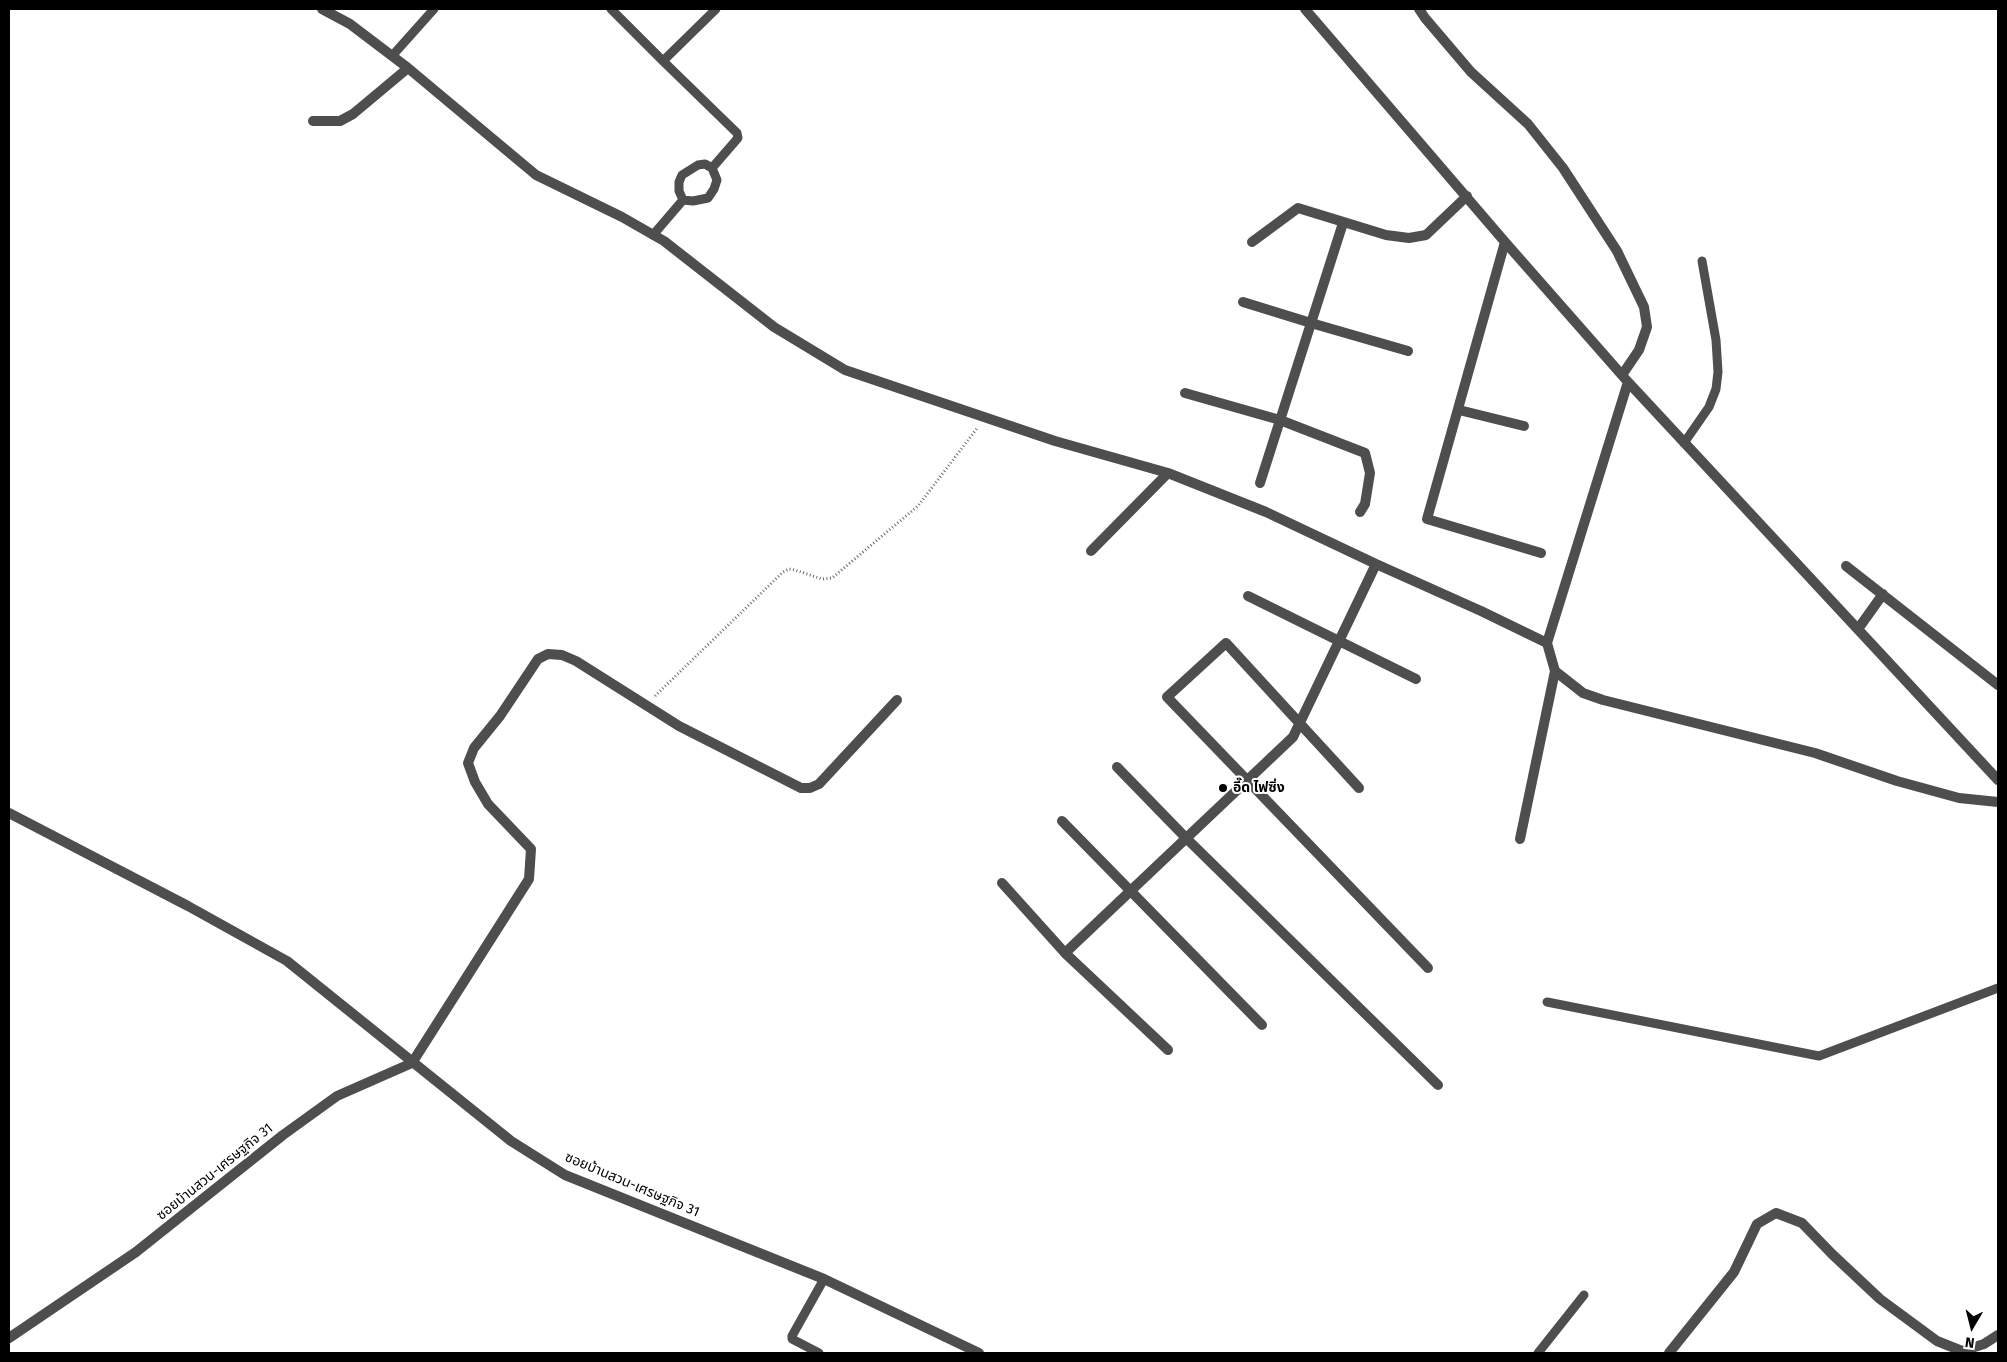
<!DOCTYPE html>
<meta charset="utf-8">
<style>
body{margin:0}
#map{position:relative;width:2007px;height:1362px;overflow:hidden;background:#fff;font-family:"Fira Sans",sans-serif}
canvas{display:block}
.frame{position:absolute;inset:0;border:10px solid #000;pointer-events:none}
.north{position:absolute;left:1947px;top:1302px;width:50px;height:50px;-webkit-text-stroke:4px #fff;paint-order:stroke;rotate:188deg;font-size:14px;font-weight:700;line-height:20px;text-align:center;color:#000}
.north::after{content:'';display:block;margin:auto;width:18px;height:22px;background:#000;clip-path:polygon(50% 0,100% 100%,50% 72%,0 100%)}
</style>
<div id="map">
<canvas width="2007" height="1362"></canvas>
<div class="frame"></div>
<div class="north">N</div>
</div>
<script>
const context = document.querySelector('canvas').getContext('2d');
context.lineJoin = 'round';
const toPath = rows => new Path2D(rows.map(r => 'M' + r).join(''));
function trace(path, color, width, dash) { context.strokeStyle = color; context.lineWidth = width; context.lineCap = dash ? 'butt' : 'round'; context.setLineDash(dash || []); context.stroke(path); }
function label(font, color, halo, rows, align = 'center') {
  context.font = font + ' "Fira Sans","Noto Sans Thai",sans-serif'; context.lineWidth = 4; context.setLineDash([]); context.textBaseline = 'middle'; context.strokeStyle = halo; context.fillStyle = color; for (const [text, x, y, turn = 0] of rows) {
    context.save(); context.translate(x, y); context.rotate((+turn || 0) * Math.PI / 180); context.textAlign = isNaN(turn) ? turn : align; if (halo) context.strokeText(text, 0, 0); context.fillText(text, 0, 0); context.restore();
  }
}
trace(toPath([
 [655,696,783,572,789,569,795,570,822,579,832,578,918,506,978,427]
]), '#707070', 3, [1, 2.5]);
trace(toPath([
 [611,9,663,61],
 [392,56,434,9],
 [683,200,679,191,679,182,682,175,698,165,705,164,712,168],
 [653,235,683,200,693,201,708,198,714,189,717,180,712,168,738,138,737,133,663,61,716,9],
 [1684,443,1709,407,1716,389,1718,372,1716,340,1702,261],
 [1547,1002,1819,1056,1998,988],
 [819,1353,792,1339,792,1336,824,1279],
 [1538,1353,1584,1295]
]), '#4e4e4e', 9);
trace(toPath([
 [322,9,350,24,408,68,536,175,622,217,664,241,774,327,845,370,1055,441,1168,473,1266,512,1376,564,1481,611,1547,643,1555,671,1583,693,1603,700,1815,753,1897,781,1959,798,1998,802],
 [1305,9,1505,242,1628,382,1998,780],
 [1419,9,1425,18,1471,72,1528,124,1563,168,1617,251,1644,307,1647,327,1639,350,1622,375],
 [313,121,340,121,353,114,408,68],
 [1252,242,1298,208,1386,235,1409,238,1426,235,1467,196],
 [1505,242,1427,519,1541,553],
 [1243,302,1311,323,1408,351],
 [1185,393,1280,420,1365,453,1370,473,1365,504,1360,512],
 [1459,410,1524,426],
 [1260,483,1343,223],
 [1091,551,1168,473],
 [1846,566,1998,685],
 [1248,596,1416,679],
 [1858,629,1883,594],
 [1547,643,1628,382],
 [1117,767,1186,838,1438,1085],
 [1359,788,1226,643,1167,697,1428,968],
 [9,813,188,906,287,961,511,1141,565,1175,824,1279,979,1353],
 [1062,821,1262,1025],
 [1520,839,1555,671],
 [1002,883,1065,953,1293,737,1376,564],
 [1065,953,1168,1050],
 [412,1063,529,879,531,849,488,804,475,782,468,763,474,748,500,716,538,659,548,654,562,655,576,661,679,726,801,788,810,788,819,784,897,700],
 [9,1338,136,1252,283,1135,337,1096,412,1063],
 [1669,1353,1734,1272,1757,1224,1776,1213,1802,1223,1832,1254,1880,1299,1937,1341,1962,1351,1984,1344,1998,1335]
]), '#4e4e4e', 10);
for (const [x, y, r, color] of [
 [1223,788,5,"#000"]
]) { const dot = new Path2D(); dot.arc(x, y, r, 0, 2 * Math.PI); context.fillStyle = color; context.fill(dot); trace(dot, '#fff', 2); }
label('bold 14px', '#000', '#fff', [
 ["อี๊ด ไฟซิ่ง",1233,788]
], 'left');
label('14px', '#000', '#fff', [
 ["ซอยบ้านสวน-เศรษฐกิจ 31",215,1172,-39],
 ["ซอยบ้านสวน-เศรษฐกิจ 31",632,1185,23]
]);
</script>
